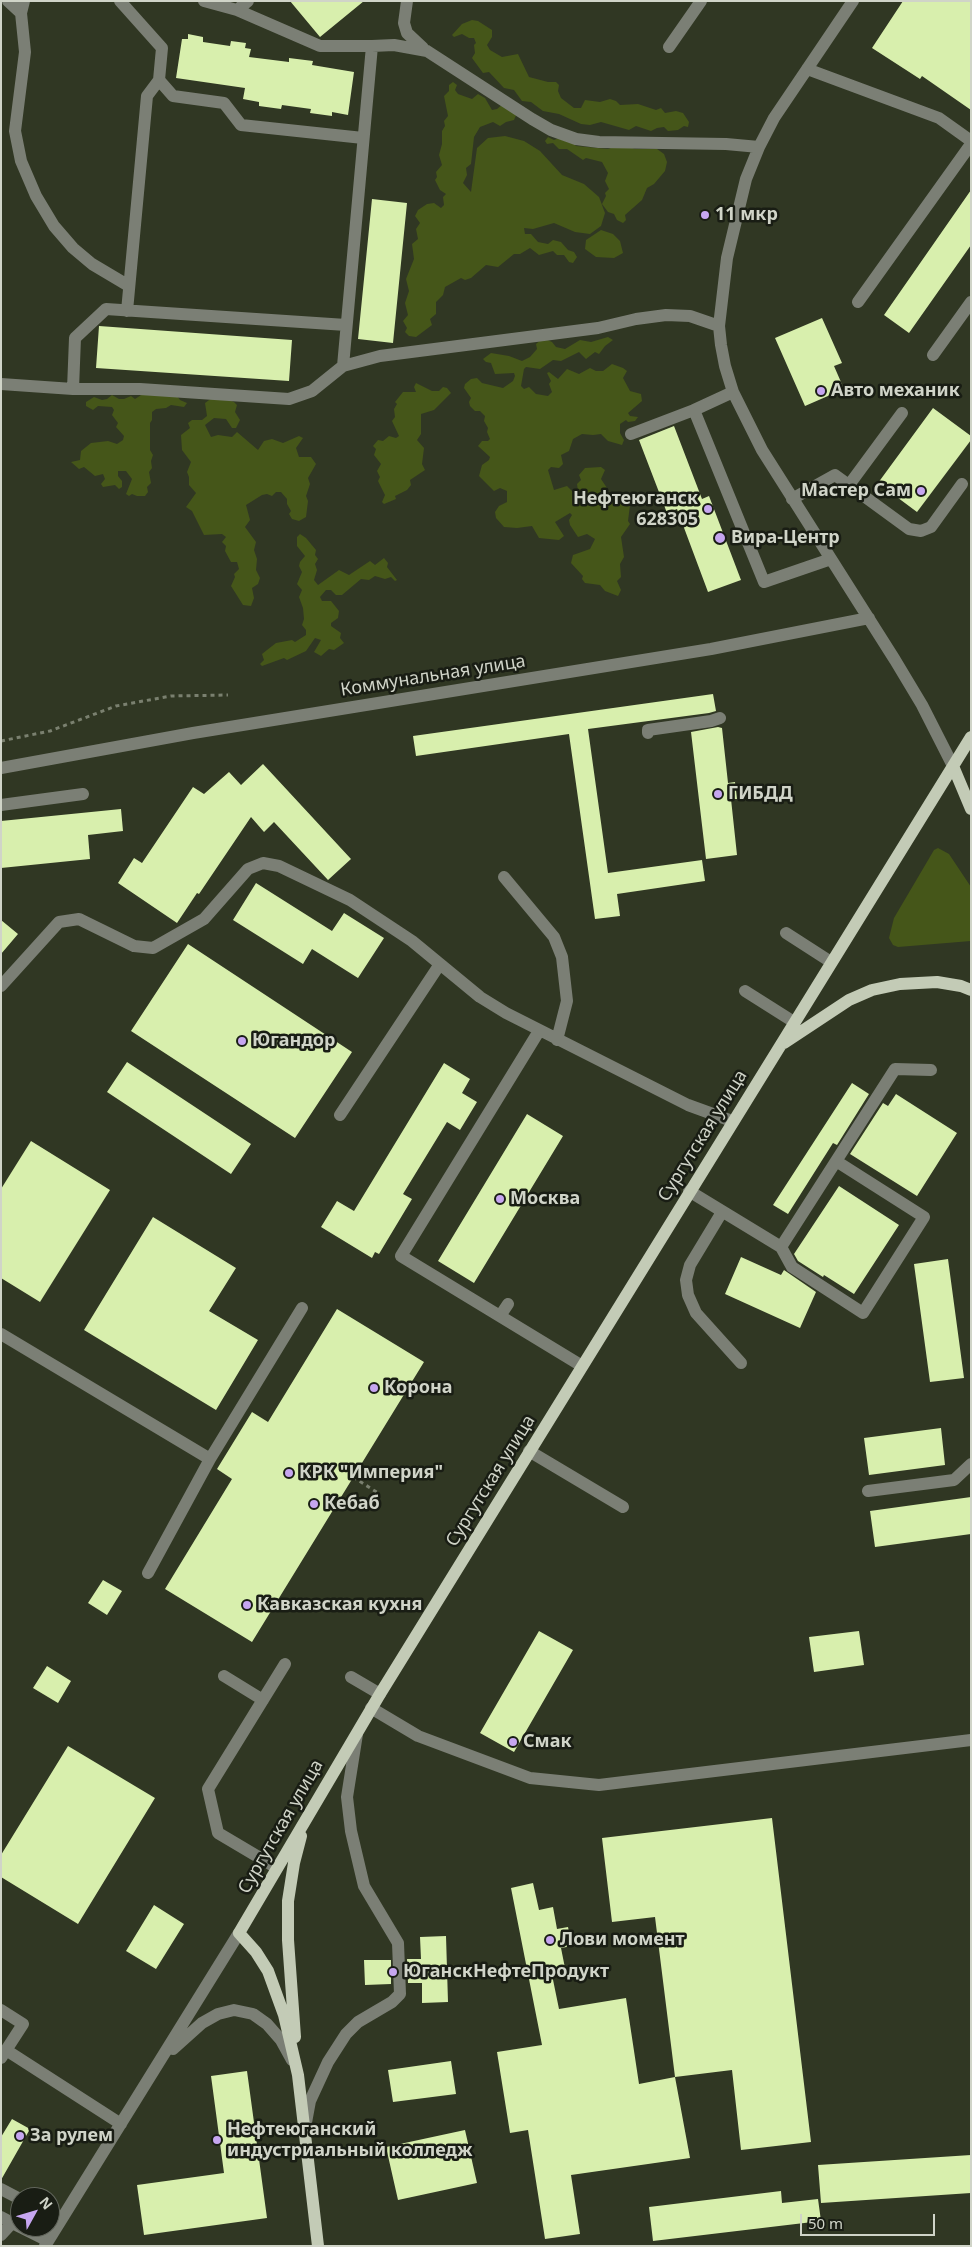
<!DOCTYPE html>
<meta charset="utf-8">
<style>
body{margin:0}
#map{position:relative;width:972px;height:2247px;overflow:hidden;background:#303723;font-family:"Noto Sans",sans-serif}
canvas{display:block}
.frame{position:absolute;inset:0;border:2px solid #d0d4c8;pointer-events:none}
.north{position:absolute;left:10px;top:2187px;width:50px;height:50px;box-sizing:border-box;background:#191d14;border:1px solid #62665c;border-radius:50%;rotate:51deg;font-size:14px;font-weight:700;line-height:20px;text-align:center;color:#d0d4c8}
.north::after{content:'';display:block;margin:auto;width:18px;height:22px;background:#c6a6f0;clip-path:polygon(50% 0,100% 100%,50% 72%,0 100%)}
.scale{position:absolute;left:800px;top:2214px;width:135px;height:22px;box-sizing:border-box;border:2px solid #d0d4c8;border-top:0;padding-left:6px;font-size:15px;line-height:18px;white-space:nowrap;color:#d0d4c8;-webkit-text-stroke:4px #191d14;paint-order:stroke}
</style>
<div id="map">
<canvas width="972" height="2247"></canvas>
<div class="frame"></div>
<div class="north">N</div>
<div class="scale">50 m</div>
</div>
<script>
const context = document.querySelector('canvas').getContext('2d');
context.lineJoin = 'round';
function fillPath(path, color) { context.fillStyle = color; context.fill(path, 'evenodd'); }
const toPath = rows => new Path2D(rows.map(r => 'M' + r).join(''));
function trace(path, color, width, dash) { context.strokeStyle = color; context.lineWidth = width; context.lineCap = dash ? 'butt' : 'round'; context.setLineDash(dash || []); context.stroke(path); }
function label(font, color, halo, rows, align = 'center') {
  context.font = font + ' "Noto Sans",sans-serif'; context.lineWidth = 5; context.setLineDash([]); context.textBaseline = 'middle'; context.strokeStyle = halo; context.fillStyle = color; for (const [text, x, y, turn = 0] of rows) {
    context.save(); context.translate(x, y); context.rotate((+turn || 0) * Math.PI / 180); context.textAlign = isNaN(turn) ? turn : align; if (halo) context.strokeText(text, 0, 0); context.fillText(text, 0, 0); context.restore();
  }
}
fillPath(toPath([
 [472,20,478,21,492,30,492,37,487,45,490,50,502,57,518,54,529,77,548,82,556,82,559,85,558,91,561,98,574,108,581,108,585,100,600,102,610,99,616,101,620,105,638,104,656,110,661,108,665,113,676,111,683,113,689,122,688,127,684,126,678,130,668,131,664,127,657,128,651,131,636,126,629,130,601,122,590,125,581,124,559,114,543,111,531,102,522,101,514,90,504,88,489,72,483,73,472,58,475,53,474,45,476,43,474,38,469,38,462,34,454,37,452,35,462,24],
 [453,82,457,85,455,90,458,94,472,99,478,94,485,98,492,110,497,109,504,103,517,113,514,120,506,122,500,126,493,122,480,127,474,137,471,164,466,168,467,175,463,183,471,192,477,148,488,138,505,136,524,141,540,151,562,175,584,184,599,197,605,213,601,226,590,234,575,232,554,223,533,229,524,228,525,234,531,234,538,242,548,244,553,240,561,242,568,250,574,252,577,257,573,263,569,262,564,255,557,255,553,251,539,255,530,248,520,254,514,254,498,267,486,265,471,278,465,280,461,278,445,287,443,295,436,302,436,314,430,319,432,325,416,337,409,336,405,332,407,328,403,321,408,315,405,303,409,291,406,279,414,259,412,244,418,239,416,229,420,223,415,216,418,210,427,204,434,203,441,208,444,205,443,197,446,194,440,190,435,180,437,177,436,172,442,165,439,155,442,144,442,131,445,126,444,121,448,116,444,96,449,91,449,85],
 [564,136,570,139,576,146,608,149,622,144,635,149,657,149,664,154,667,162,665,171,654,184,647,188,642,200,625,215,626,220,623,223,617,220,614,214,608,212,602,204,606,196,605,193,609,189,605,181,608,173,602,162,586,158,583,160,567,149,559,149,553,143,547,144,545,141,548,137,554,140],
 [601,230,613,234,620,241,623,253,614,258,596,257,585,249,586,240],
 [608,337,613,340,605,346,599,354,595,352,586,359,579,352,561,361,553,360,540,369,526,367,524,369,521,386,524,389,529,387,536,394,548,396,552,392,549,384,551,381,547,373,549,372,558,379,567,369,579,374,590,368,596,371,603,371,612,364,623,368,627,371,623,378,630,391,641,394,642,401,628,413,630,416,638,417,635,421,628,422,626,420,620,424,620,433,624,440,622,445,608,441,601,434,593,435,582,434,573,439,569,451,561,455,563,464,559,468,551,467,548,470,554,490,567,486,573,492,578,491,577,484,581,480,579,475,585,468,601,467,605,470,601,479,607,488,607,492,605,495,618,497,629,494,631,497,628,521,630,524,621,537,624,557,620,564,621,577,617,581,621,590,618,596,605,591,600,585,585,583,582,579,583,576,571,563,573,555,590,549,595,539,587,534,578,537,570,525,569,520,572,515,570,513,555,522,564,536,559,540,539,538,532,526,517,528,504,527,496,518,495,512,499,506,507,502,507,491,500,488,494,491,479,476,482,465,489,460,490,457,478,446,482,441,488,441,490,439,487,432,488,428,484,421,485,416,480,411,475,411,470,406,469,402,471,398,464,388,465,384,471,379,477,378,482,383,503,388,513,381,515,376,514,373,495,374,491,363,486,362,483,359,491,353,509,356,522,361,530,357,537,349,536,344,543,338,552,342,556,347,565,349,580,340,591,342],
 [416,383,432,391,439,391,443,387,447,388,451,393,434,410,421,414,421,434,417,440,424,448,422,464,425,470,410,480,411,485,407,490,395,496,396,499,384,504,382,502,385,495,378,481,380,477,377,471,381,464,374,455,376,449,373,446,378,440,383,441,389,436,396,438,399,436,392,421,395,417,394,409,397,404,395,402,403,392,416,392,414,387],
 [149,390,175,393,180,400,187,403,184,407,171,405,166,408,156,409,152,412,152,420,150,423,150,450,153,455,151,461,152,468,149,472,151,483,147,487,148,492,145,496,137,496,132,494,129,496,126,494,132,479,126,471,118,471,118,476,122,481,122,487,119,489,115,485,103,487,101,484,105,479,103,474,95,476,84,467,79,469,71,462,80,460,81,451,91,443,108,441,117,444,123,440,124,436,116,427,118,423,112,415,114,410,112,407,98,406,93,410,86,406,86,402,94,397,102,400,107,399,112,395,119,399,124,399,131,396,135,399],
 [216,395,234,402,237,405,235,412,240,420,236,428,232,428,226,419,214,418,205,425,211,437,218,435,232,437,237,432,258,450,264,441,272,439,283,443,299,436,303,438,296,448,299,457,311,457,316,464,308,478,310,484,306,496,308,501,306,517,299,521,292,519,289,514,291,511,287,504,287,499,281,492,276,492,272,496,267,494,262,495,246,505,250,520,245,527,256,542,254,550,257,559,256,570,260,578,258,584,252,588,254,598,251,606,243,605,231,586,235,577,234,574,239,569,237,562,231,562,225,551,226,546,222,542,226,537,222,534,204,535,192,511,186,507,196,493,189,485,189,477,187,472,191,462,182,450,181,435,190,428,188,423,192,420,202,420,207,416,205,403],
 [300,534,306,538,316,550,315,555,318,559,315,564,317,570,314,580,318,585,339,570,349,575,370,561,375,565,384,558,388,563,387,567,397,580,395,581,391,577,385,579,375,576,369,580,361,579,342,595,336,595,331,590,326,590,320,597,322,601,331,601,339,611,338,618,331,623,331,626,341,633,340,638,344,643,334,650,329,649,321,656,314,652,321,640,315,638,306,651,287,660,284,658,262,666,260,664,264,660,262,654,267,650,276,643,292,640,295,642,306,635,306,630,302,625,304,619,303,608,299,597,302,590,297,584,302,572,299,566,300,562,305,556,297,546,297,537],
 [938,848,949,854,971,887,971,941,898,947,893,945,889,938,894,918,934,850]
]), '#455619');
fillPath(toPath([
 [290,1,364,1,320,37],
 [903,1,971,1,971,110,922,76,920,79,872,48],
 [188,34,203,37,203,42,230,46,231,41,246,43,245,48,251,49,249,57,289,62,289,58,313,61,312,65,354,72,348,115,332,112,332,116,310,113,311,109,282,105,281,109,259,106,259,102,243,99,245,88,176,78,182,39,188,39],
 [971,190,971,245,909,333,884,315],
 [372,199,407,203,393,343,358,339],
 [822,318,842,363,834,366,844,389,805,406,775,338],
 [99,326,292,340,289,381,96,368],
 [933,408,971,436,971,440,917,512,878,483],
 [674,426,702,499,709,496,741,580,708,592,677,509,667,513,639,440],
 [713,694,716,711,709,713,588,729,608,873,702,860,705,881,617,894,620,916,595,919,569,734,416,756,413,736],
 [718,727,722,728,728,783,735,782,737,799,731,799,737,855,706,859,691,732],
 [263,764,351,859,328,880,274,822,264,832,251,817,199,894,197,893,177,923,118,883,134,858,142,863,193,787,204,794,229,772,241,785],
 [121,809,123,831,88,835,90,859,1,868,1,821],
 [256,883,332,931,344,913,384,938,358,978,312,949,303,964,233,920],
 [1,920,18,934,1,954],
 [188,944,352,1052,295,1138,131,1031],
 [127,1062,251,1144,231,1174,107,1092],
 [444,1063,470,1079,462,1093,477,1102,460,1130,447,1122,403,1194,412,1199,379,1254,375,1252,372,1258,321,1227,337,1201,354,1211],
 [852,1083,869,1094,837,1145,833,1143,788,1214,773,1205],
 [896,1094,957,1133,917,1196,850,1154,883,1103,888,1106],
 [527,1114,563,1136,474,1283,438,1261],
 [31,1141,110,1190,40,1302,1,1278,1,1189],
 [839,1186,899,1225,854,1294,824,1275,823,1277,798,1261,794,1254],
 [153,1217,236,1268,209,1311,258,1340,216,1410,84,1330],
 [741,1257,781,1275,784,1270,816,1292,800,1328,725,1294],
 [948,1259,964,1378,930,1382,914,1264],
 [337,1309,424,1362,252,1642,165,1589,232,1479,217,1469,252,1412,268,1422],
 [941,1428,945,1465,869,1475,864,1438],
 [971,1497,971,1534,875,1547,870,1511],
 [103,1580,122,1591,107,1615,88,1603],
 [539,1631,573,1650,514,1752,480,1733],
 [859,1631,864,1665,814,1672,809,1637],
 [47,1666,71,1681,58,1703,33,1688],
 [68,1746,155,1798,78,1924,1,1877,1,1855],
 [772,1818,811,2142,741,2150,732,2070,675,2077,655,1917,612,1922,602,1838],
 [533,1883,539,1910,553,1907,557,1929,568,1927,572,1946,561,1948,565,1968,551,1970,559,2009,626,1998,639,2084,675,2077,690,2158,571,2175,580,2234,545,2239,528,2130,510,2133,497,2052,542,2045,511,1888],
 [154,1905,184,1924,156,1969,126,1951],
 [446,1936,448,2002,422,2003,422,1983,408,1983,407,1959,421,1959,420,1937],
 [364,1960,391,1960,391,1984,365,1985],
 [451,2061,456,2094,393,2102,388,2070],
 [247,2071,267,2218,144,2235,137,2185,224,2173,211,2076],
 [12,2119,30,2129,1,2180,1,2137],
 [465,2130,477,2183,398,2200,386,2147],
 [971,2155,971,2193,821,2203,818,2165],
 [781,2191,782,2203,818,2199,821,2221,653,2241,649,2207]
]), '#d8efad');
trace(toPath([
 [1,741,50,731,116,706,171,696,228,695],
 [353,1477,378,1493]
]), '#7a806f', 3, [4, 4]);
trace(toPath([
 [8,1,21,13],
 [24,1,21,13,25,52,15,131,21,161,36,196,54,226,73,248,92,264,129,286],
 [120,1,162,48,159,80,173,96,224,103,241,125,363,138],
 [204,1,237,10,248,1],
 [407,1,404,23,407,33,423,48],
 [853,1,774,118,759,147,746,179,727,258,719,326,721,345,725,366,733,392,762,450,895,660,922,705,953,766],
 [237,10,320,46,372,46],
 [669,47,701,1],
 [807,69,939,118,971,141],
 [858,302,971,144],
 [127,311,147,96,159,80],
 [719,326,690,316,666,315,636,319,598,328,380,356,343,366,372,46,394,45,427,51,532,119,551,130,576,139,599,142,726,144,759,147],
 [933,355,971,302],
 [1,384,73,389,140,389,289,399,312,391,343,366],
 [73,389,75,338,106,309,346,325],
 [733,392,694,410,764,582,831,559],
 [631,434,694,410],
 [849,485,902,413],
 [792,499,835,475,909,529,921,531,931,527,962,484],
 [648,733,648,730,711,721,720,718],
 [1,768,193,733,711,649,869,618],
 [1,805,83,794],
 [504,877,554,937,562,957,567,1001,557,1040],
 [786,933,831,962],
 [1,986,59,922,79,919,134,946,153,948,204,919,248,869,263,863,279,866,350,900,412,941,480,997,506,1013,688,1105,732,1121],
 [745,991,794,1022],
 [539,1031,401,1256,582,1366],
 [340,1115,440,964],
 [689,1191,781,1247,895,1069,931,1070],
 [722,1212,690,1265,686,1280,688,1295,696,1313,741,1363],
 [781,1247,792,1267,863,1313,924,1217,836,1161],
 [500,1316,508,1304],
 [1,1334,210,1459,148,1573],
 [529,1451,623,1507],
 [210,1459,302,1308],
 [868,1491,954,1480,971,1464],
 [224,1676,263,1700],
 [351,1677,380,1694],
 [371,1708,418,1736,530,1778,599,1785,971,1740],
 [277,1868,218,1833,208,1789,285,1664],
 [1,2010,23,2024,1,2058],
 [173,2049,202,2023,218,2014,234,2010,253,2014,267,2024,281,2040,292,2060],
 [6,2050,121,2124],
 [305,2128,310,2101,328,2062,346,2034,358,2022,392,2002,400,1994,398,1943,364,1886,351,1831,347,1797,357,1734],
 [1,2189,20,2199],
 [1,2217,20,2227],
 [20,2227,48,2241],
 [1,2235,12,2223],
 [45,2246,239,1933]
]), '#7b7f75', 12);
trace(toPath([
 [953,766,971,809],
 [784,1043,849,1000,872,990,900,984,937,982,961,986,971,990],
 [295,2037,288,1940,288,1901,294,1863,301,1836],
 [318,2246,298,2075,284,2015,268,1971,256,1952,239,1933,380,1694,971,737]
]), '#c3cbb6', 12);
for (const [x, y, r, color] of [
 [705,215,5,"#c6a6f0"],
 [821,391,5,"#c6a6f0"],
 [921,491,5,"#c6a6f0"],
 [708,509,5,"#c6a6f0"],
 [720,538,6,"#c6a6f0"],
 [718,794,5,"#c6a6f0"],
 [242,1041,5,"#c6a6f0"],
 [500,1199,5,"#c6a6f0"],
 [374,1388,5,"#c6a6f0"],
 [289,1473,5,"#c6a6f0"],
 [314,1504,5,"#c6a6f0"],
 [247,1605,5,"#c6a6f0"],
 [513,1742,5,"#c6a6f0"],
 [550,1940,5,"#c6a6f0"],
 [393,1972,5,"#c6a6f0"],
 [20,2136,5,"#c6a6f0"],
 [217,2140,5,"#c6a6f0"]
]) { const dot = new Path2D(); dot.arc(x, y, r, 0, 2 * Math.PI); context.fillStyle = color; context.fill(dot); trace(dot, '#191d14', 2); }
label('bold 18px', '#d0d4c8', '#191d14', [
 ["11 мкр",715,215],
 ["Авто механик",831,391],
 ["Мастер Сам",911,491,"right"],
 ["Нефтеюганск",698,499,"right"],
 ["628305",698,520,"right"],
 ["Вира-Центр",731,538],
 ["ГИБДД",728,794],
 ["Югандор",252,1041],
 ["Москва",510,1199],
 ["Корона",384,1388],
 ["КРК \"Империя\"",299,1473],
 ["Кебаб",324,1504],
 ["Кавказская кухня",257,1605],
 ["Смак",523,1742],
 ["Лови момент",560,1940],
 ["ЮганскНефтеПродукт",403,1972],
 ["Нефтеюганский",227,2130],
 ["индустриальный колледж",227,2151],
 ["За рулем",30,2136]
], 'left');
label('18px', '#d0d4c8', '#191d14', [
 ["Коммунальная улица",433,676,-9],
 ["Сургутская улица",703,1136,-58],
 ["Сургутская улица",491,1481,-58],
 ["Сургутская улица",281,1827,-60]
]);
</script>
